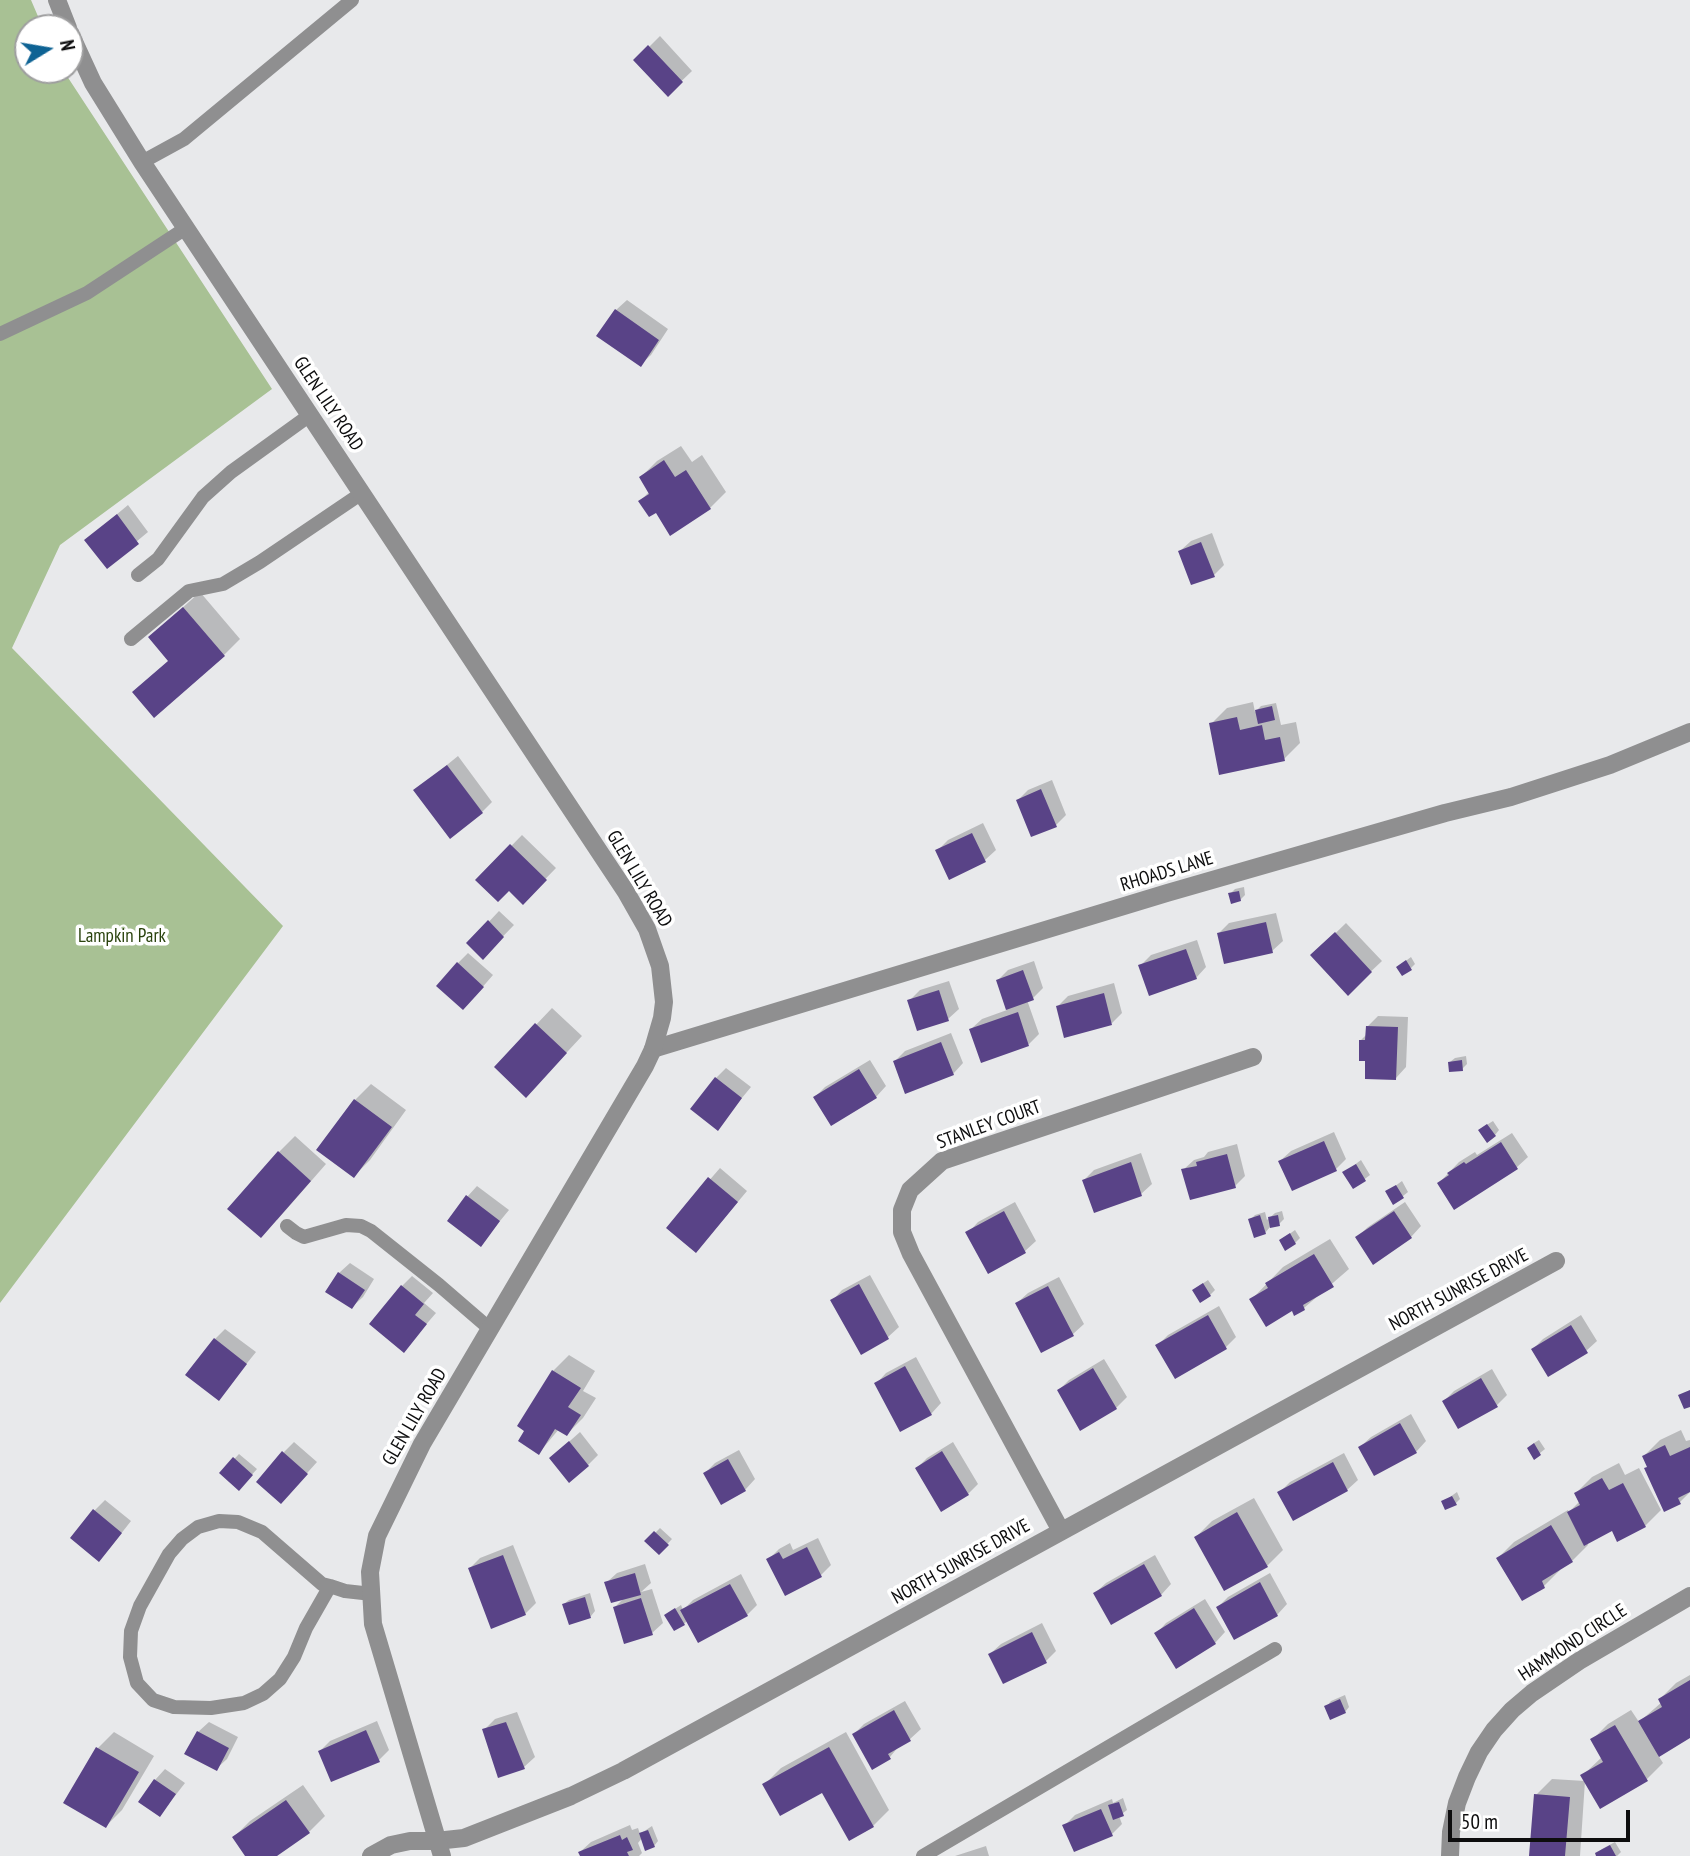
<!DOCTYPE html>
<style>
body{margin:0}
#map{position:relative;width:1690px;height:1856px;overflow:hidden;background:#e8e9eb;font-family:"PT Sans Narrow",sans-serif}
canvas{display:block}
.north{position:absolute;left:14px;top:14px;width:70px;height:70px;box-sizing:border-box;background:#fff;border:2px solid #9e9e9f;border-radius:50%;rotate:79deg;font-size:19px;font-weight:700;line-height:28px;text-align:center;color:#0d0d0e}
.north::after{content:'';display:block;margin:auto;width:24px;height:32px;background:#0e6394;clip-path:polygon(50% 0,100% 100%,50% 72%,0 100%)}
.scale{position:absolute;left:1448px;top:1810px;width:182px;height:32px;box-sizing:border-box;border:4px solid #0d0d0e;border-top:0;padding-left:9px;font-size:21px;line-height:24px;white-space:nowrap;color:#0d0d0e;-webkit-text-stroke:5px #fff;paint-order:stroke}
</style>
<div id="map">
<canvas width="1690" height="1856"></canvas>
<div class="north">N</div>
<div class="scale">50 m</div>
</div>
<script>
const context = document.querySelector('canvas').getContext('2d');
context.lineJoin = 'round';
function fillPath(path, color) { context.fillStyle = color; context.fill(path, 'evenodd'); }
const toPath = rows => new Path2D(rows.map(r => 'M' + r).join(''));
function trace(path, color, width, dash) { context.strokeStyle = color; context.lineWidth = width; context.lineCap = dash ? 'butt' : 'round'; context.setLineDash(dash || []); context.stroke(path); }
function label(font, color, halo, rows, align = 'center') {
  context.font = font + ' "PT Sans Narrow",sans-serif'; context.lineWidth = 7; context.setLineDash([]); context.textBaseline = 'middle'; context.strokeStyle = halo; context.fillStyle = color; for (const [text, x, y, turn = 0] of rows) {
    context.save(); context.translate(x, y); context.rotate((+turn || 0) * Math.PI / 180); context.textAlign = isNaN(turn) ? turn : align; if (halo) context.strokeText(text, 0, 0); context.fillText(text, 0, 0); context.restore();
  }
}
fillPath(toPath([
 [0,0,31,0,43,28,28,28,28,70,63,70,272,389,60,545,12,648,283,926,0,1303]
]), '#a8c194');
fillPath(toPath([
 [660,36,692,71,668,94,636,60],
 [627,300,668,329,651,355,640,365,616,310],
 [681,446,692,462,702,455,726,492,710,508,656,510,640,501,650,491,641,477,657,461],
 [128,505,148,532,107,566,86,540],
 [1212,533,1224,565,1214,575,1180,551,1191,541],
 [200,592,240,639,224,655,169,660,150,637],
 [1253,702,1255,712,1261,706,1276,703,1281,725,1296,722,1300,743,1284,759,1211,724,1227,708],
 [458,756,492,802,482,812,416,790],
 [1052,780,1066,815,1056,825,1018,800,1028,790],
 [983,823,996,850,985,860,950,877,937,851,948,840],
 [522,835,556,868,523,902,509,889,478,880],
 [1244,887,1245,895,1240,900,1230,894,1235,889],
 [499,911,514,925,483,957,469,943],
 [1276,913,1283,941,1272,951,1219,933,1229,923],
 [1346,923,1382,961,1348,993,1313,955],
 [1197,940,1206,967,1196,978,1140,966,1151,955],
 [468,953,493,975,473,998,458,963],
 [1411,957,1415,964,1411,968,1403,963],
 [1034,961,1043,988,1033,998,1027,1000,1039,1034,1029,1044,982,1061,971,1029,982,1019,1007,1010,998,980,1008,970],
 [949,981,959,1009,948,1019,909,1001,920,990],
 [1114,983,1122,1013,1112,1023,1058,1006,1068,996],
 [552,1008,582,1036,542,1079,496,1067],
 [1378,1016,1408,1017,1406,1067,1396,1078,1367,1059,1361,1040,1367,1034,1368,1026],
 [951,1033,963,1063,953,1074,895,1061,905,1051],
 [1466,1056,1467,1064,1462,1069,1450,1062,1455,1058],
 [870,1060,886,1086,876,1097,815,1097,825,1087],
 [726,1068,751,1087,717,1128,716,1078],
 [371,1084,406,1110,370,1160,354,1176,355,1100],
 [1493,1121,1499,1130,1495,1135,1485,1126],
 [1334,1132,1346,1159,1336,1169,1280,1161,1291,1151],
 [1512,1133,1528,1157,1517,1167,1454,1208,1439,1183,1459,1162,1475,1152,1477,1155],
 [295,1136,326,1164,277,1220,279,1152],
 [1237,1144,1245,1176,1235,1186,1183,1170,1194,1160,1204,1157,1208,1152],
 [1141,1153,1152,1184,1141,1194,1095,1210,1084,1180,1094,1170],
 [1361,1160,1370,1175,1354,1187,1345,1172],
 [720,1168,747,1191,706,1240,668,1228],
 [1402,1181,1408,1192,1403,1196,1387,1192],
 [477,1186,509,1210,481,1244,467,1197],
 [1015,1202,1036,1241,1025,1251,989,1272,968,1233,978,1222],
 [1405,1202,1421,1226,1411,1237,1357,1237,1368,1227],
 [1282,1211,1284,1219,1279,1224,1270,1227,1265,1233,1250,1220,1255,1215,1265,1212,1267,1220,1275,1213],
 [1295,1230,1300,1238,1295,1243,1281,1240],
 [1330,1239,1349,1269,1304,1308,1293,1308,1251,1300,1283,1267],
 [350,1263,374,1279,363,1297,352,1307,339,1273],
 [870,1275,899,1327,888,1337,861,1353,832,1301,842,1290],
 [412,1276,433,1293,424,1303,436,1313,404,1350,402,1286],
 [1059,1277,1084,1324,1073,1334,1042,1351,1017,1303,1028,1293],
 [1208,1280,1215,1290,1210,1295,1199,1286],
 [1219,1306,1236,1337,1226,1347,1158,1345,1168,1335],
 [1581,1315,1597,1341,1586,1351,1533,1349,1543,1339],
 [225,1329,256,1352,219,1398,215,1339],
 [569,1355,595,1371,583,1391,596,1398,583,1418,567,1434,559,1429,539,1453,553,1371],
 [916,1357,941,1403,931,1414,876,1384,886,1373],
 [1104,1359,1127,1397,1116,1408,1081,1428,1059,1390,1069,1380],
 [1492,1369,1507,1395,1497,1405,1444,1401,1454,1391],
 [1411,1414,1426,1441,1416,1452,1360,1447,1371,1437],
 [1681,1430,1686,1441,1690,1440,1690,1492,1680,1502,1649,1466,1644,1456,1660,1440],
 [580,1432,598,1455,588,1465,562,1448],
 [1539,1440,1545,1449,1535,1457,1534,1443],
 [294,1442,317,1462,291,1491,284,1452],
 [953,1442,978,1484,968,1494,917,1468,927,1458],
 [739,1450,755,1479,745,1490,705,1473,715,1463],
 [1344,1453,1358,1480,1347,1490,1279,1493,1290,1482],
 [239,1454,257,1469,239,1489,221,1473],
 [1619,1463,1625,1475,1639,1468,1661,1510,1645,1526,1612,1529,1587,1542,1588,1545,1572,1561,1559,1568,1560,1570,1544,1586,1522,1599,1498,1558,1514,1542,1568,1510,1569,1512,1580,1501,1576,1493,1592,1477],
 [1457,1492,1460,1499,1456,1503,1443,1502],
 [1254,1498,1283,1550,1267,1566,1196,1537,1212,1521],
 [105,1500,131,1521,109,1549,94,1511],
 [660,1528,672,1539,659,1553,647,1541],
 [818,1538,831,1565,821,1575,769,1559,779,1549,790,1543,793,1550],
 [513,1545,536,1603,525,1614,470,1568,480,1558],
 [1155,1555,1171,1584,1161,1595,1095,1593,1106,1583],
 [645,1564,651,1583,641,1592,652,1589,663,1623,652,1633,614,1608,624,1598,606,1583,617,1573],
 [1270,1573,1287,1604,1277,1615,1218,1607,1228,1597],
 [741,1574,757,1605,747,1615,688,1620,684,1624,666,1615,681,1605,683,1610,693,1600],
 [590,1593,595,1611,591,1616,570,1623,564,1604,569,1600],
 [1205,1599,1225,1632,1215,1643,1156,1634,1166,1623],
 [1042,1623,1056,1651,1046,1661,990,1654,1001,1644],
 [1690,1675,1690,1736,1658,1755,1663,1763,1647,1779,1582,1776,1602,1757,1592,1740,1608,1724,1631,1710,1639,1722,1662,1702,1660,1699,1676,1683],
 [1345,1695,1349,1707,1345,1712,1327,1706,1331,1701],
 [905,1701,921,1729,910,1739,899,1746,890,1757,854,1734,864,1724],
 [517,1712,535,1757,524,1767,484,1730,495,1719],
 [377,1721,389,1750,379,1760,320,1751,330,1741],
 [209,1722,238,1737,227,1759,216,1769,198,1732],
 [114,1732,154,1756,122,1810,106,1826,66,1802,98,1748],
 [846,1732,889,1810,873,1826,822,1791,765,1784,781,1768],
 [165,1769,185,1783,160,1815,155,1780],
 [1552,1779,1585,1781,1580,1856,1531,1856,1536,1795],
 [303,1785,325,1816,309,1832,274,1856,247,1856,234,1837,250,1821],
 [1123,1798,1127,1810,1119,1816,1122,1824,1112,1834,1065,1825,1075,1815,1112,1799,1113,1803],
 [630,1825,632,1830,638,1828,640,1834,652,1826,658,1841,654,1846,642,1838,638,1843,642,1853,639,1856,582,1856,580,1852,591,1842],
 [1615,1842,1621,1852,1617,1856,1598,1856,1597,1853,1602,1849],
 [986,1846,989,1856,955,1856]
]), '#0003');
fillPath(toPath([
 [648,45,683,82,668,97,633,60],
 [615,309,659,340,641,367,596,336],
 [664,460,675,477,686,470,711,509,670,536,656,513,649,517,638,501,649,494,639,477],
 [117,514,139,544,107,569,84,540],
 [1201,542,1215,577,1191,585,1178,551],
 [183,607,225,656,154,718,132,692,168,661,148,637],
 [1272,706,1275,720,1258,724,1255,710],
 [1237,717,1240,730,1262,725,1265,740,1280,737,1285,761,1219,775,1209,723],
 [447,765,483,813,450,839,413,790],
 [1041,789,1057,827,1031,837,1016,800],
 [972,833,986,862,949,880,935,850],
 [510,844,547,880,523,905,509,891,498,902,475,880],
 [1239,891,1241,901,1231,904,1228,893],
 [488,920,504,937,483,960,466,943],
 [1266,922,1273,953,1224,964,1217,933],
 [1335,932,1372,972,1348,996,1310,955],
 [1186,949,1197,979,1149,996,1138,965],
 [1406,960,1412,970,1402,976,1396,967],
 [457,962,484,987,463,1010,436,986],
 [1023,970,1034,1000,1006,1010,996,980],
 [939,990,949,1021,917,1031,907,1000],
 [1104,993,1112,1025,1064,1038,1056,1006],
 [1018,1012,1029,1046,981,1063,969,1029],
 [535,1023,567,1053,526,1098,494,1067],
 [1366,1026,1398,1027,1396,1080,1365,1079,1365,1061,1359,1061,1359,1040,1365,1040],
 [941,1042,954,1075,905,1094,893,1061],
 [1462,1060,1463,1071,1449,1072,1448,1062],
 [859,1069,877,1098,831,1126,813,1097],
 [715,1077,742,1098,718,1131,690,1109],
 [354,1099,392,1127,354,1178,316,1150],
 [1487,1124,1496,1136,1487,1143,1478,1130],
 [1324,1141,1337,1171,1292,1191,1278,1161],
 [1501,1142,1518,1169,1454,1210,1437,1183,1449,1175,1447,1173,1464,1162,1466,1164],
 [278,1151,311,1181,261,1238,227,1209],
 [1227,1154,1236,1188,1190,1200,1181,1169,1197,1166,1196,1162],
 [1131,1162,1142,1196,1094,1213,1082,1180],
 [1356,1164,1366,1181,1353,1189,1342,1172],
 [708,1177,738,1202,696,1253,666,1228],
 [1396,1185,1404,1198,1393,1205,1385,1191],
 [466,1195,500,1221,481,1247,447,1221],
 [1004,1211,1026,1253,988,1274,965,1232],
 [1394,1211,1412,1238,1373,1265,1355,1237],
 [1260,1215,1266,1234,1254,1238,1248,1219],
 [1278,1215,1280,1226,1270,1228,1268,1217],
 [1290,1233,1296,1244,1285,1251,1279,1240],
 [1314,1254,1334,1287,1303,1305,1305,1310,1294,1316,1292,1311,1266,1327,1249,1299,1268,1288,1265,1283],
 [338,1272,365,1290,352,1309,325,1292],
 [1203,1283,1211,1296,1200,1303,1192,1290],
 [859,1284,889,1339,861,1355,830,1300],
 [401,1285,424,1304,415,1315,427,1324,404,1353,369,1324],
 [1048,1286,1074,1336,1041,1353,1015,1303],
 [1208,1315,1227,1349,1175,1379,1155,1345],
 [1571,1325,1588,1353,1548,1377,1531,1349],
 [214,1338,247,1364,219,1401,185,1375],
 [905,1366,932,1415,900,1432,874,1383],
 [1093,1368,1117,1409,1080,1431,1057,1390],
 [552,1370,581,1388,568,1407,581,1415,567,1436,555,1429,539,1455,518,1441,524,1431,517,1426],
 [1481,1378,1498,1407,1458,1429,1442,1401],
 [1690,1390,1690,1407,1684,1409,1678,1395],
 [1400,1423,1417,1453,1374,1476,1358,1447],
 [569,1441,589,1466,569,1483,549,1458],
 [1534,1443,1541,1455,1534,1460,1527,1448],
 [1665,1445,1670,1456,1690,1447,1690,1492,1678,1498,1681,1504,1664,1512,1644,1468,1647,1467,1642,1456],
 [282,1451,308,1474,281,1504,256,1482],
 [942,1451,969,1495,941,1512,915,1468],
 [233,1457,253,1475,239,1491,219,1473],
 [728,1459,746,1491,721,1505,703,1473],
 [1333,1462,1348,1491,1293,1521,1277,1492],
 [1602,1478,1609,1490,1623,1483,1646,1527,1617,1542,1612,1531,1584,1546,1567,1512,1580,1505,1574,1493],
 [1452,1496,1457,1505,1445,1510,1441,1501],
 [93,1509,122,1533,99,1562,70,1538],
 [1237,1512,1268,1567,1224,1591,1194,1537],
 [1551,1525,1573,1562,1542,1581,1545,1588,1522,1601,1496,1558],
 [654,1531,669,1545,659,1555,644,1541],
 [807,1547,822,1577,785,1596,766,1559,779,1552,783,1559],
 [503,1555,526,1615,491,1629,468,1568],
 [1144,1564,1162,1596,1111,1625,1093,1593],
 [635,1573,641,1595,611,1603,604,1582],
 [1260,1582,1278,1616,1234,1640,1216,1607],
 [730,1584,748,1616,698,1643,680,1610],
 [585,1597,591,1618,569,1625,562,1604],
 [641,1598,653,1635,624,1644,613,1607],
 [675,1608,685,1625,674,1631,664,1615],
 [1194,1608,1216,1644,1176,1669,1154,1633],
 [1032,1632,1047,1663,1003,1684,988,1654],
 [1690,1680,1690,1738,1659,1757,1638,1721,1662,1707,1658,1699],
 [1340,1699,1346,1713,1330,1720,1324,1706],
 [894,1710,911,1741,888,1754,891,1759,872,1770,852,1734],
 [506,1722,525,1769,498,1778,482,1729],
 [1615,1725,1648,1781,1600,1809,1580,1775,1603,1762,1590,1739],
 [366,1730,380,1762,331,1782,318,1751],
 [197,1731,229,1748,217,1771,184,1754],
 [96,1747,139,1772,106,1828,63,1803],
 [829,1747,874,1827,849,1841,822,1793,780,1816,762,1784],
 [154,1779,176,1794,160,1817,138,1802],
 [1534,1794,1570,1797,1565,1856,1529,1856],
 [286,1800,310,1833,277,1856,245,1856,232,1837],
 [1119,1802,1124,1816,1113,1820,1108,1805],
 [1101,1809,1113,1836,1074,1852,1062,1825],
 [648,1830,655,1847,645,1851,639,1833],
 [620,1835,622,1840,627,1837,633,1850,627,1852,629,1856,580,1856,578,1852],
 [1610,1845,1616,1856,1596,1856,1595,1853]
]), '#594387');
trace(toPath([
 [142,162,184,139,352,0],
 [0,334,87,293,186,228],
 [138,575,158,559,203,497,231,472,310,415],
 [131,639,189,591,223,584,260,562,362,493],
 [287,1226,296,1233,304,1237,346,1225,361,1226,371,1231,439,1285,490,1329],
 [330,1586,306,1628,294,1657,280,1679,263,1694,244,1703,211,1708,174,1707,153,1700,137,1683,130,1657,131,1631,140,1606,169,1554,182,1539,198,1527,219,1521,238,1522,262,1532,322,1584,330,1586,345,1591,372,1594],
 [923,1856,1275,1649]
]), '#8f8f90', 14);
trace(toPath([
 [653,1049,1167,893,1445,813,1511,797,1610,765,1690,732],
 [1061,1531,911,1254,902,1232,902,1210,910,1190,942,1161,1253,1057],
 [436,1841,464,1838,571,1796,623,1771,1556,1261],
 [1450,1856,1451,1832,1457,1803,1467,1777,1479,1752,1494,1730,1512,1710,1532,1693,1579,1661,1690,1596]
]), '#8f8f90', 18);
trace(toPath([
 [57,0,68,28],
 [70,33,93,83,142,162,626,892,647,929,660,966,664,1002,662,1018,653,1049,645,1066,422,1444,377,1536,370,1572,373,1624,442,1856],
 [371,1856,391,1845,410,1841,436,1841]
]), '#8f8f90', 18);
label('19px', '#0d0d0e', '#fff', [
 ["GLEN LILY ROAD",328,404,56],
 ["RHOADS LANE",1167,872,-17],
 ["GLEN LILY ROAD",639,879,59],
 ["STANLEY COURT",989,1125,-20],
 ["NORTH SUNRISE DRIVE",1459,1290,-28],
 ["GLEN LILY ROAD",415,1417,-60],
 ["NORTH SUNRISE DRIVE",961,1562,-29],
 ["HAMMOND CIRCLE",1573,1643,-33]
]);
label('19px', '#2a430d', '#fff', [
 ["Lampkin Park",122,937]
]);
</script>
